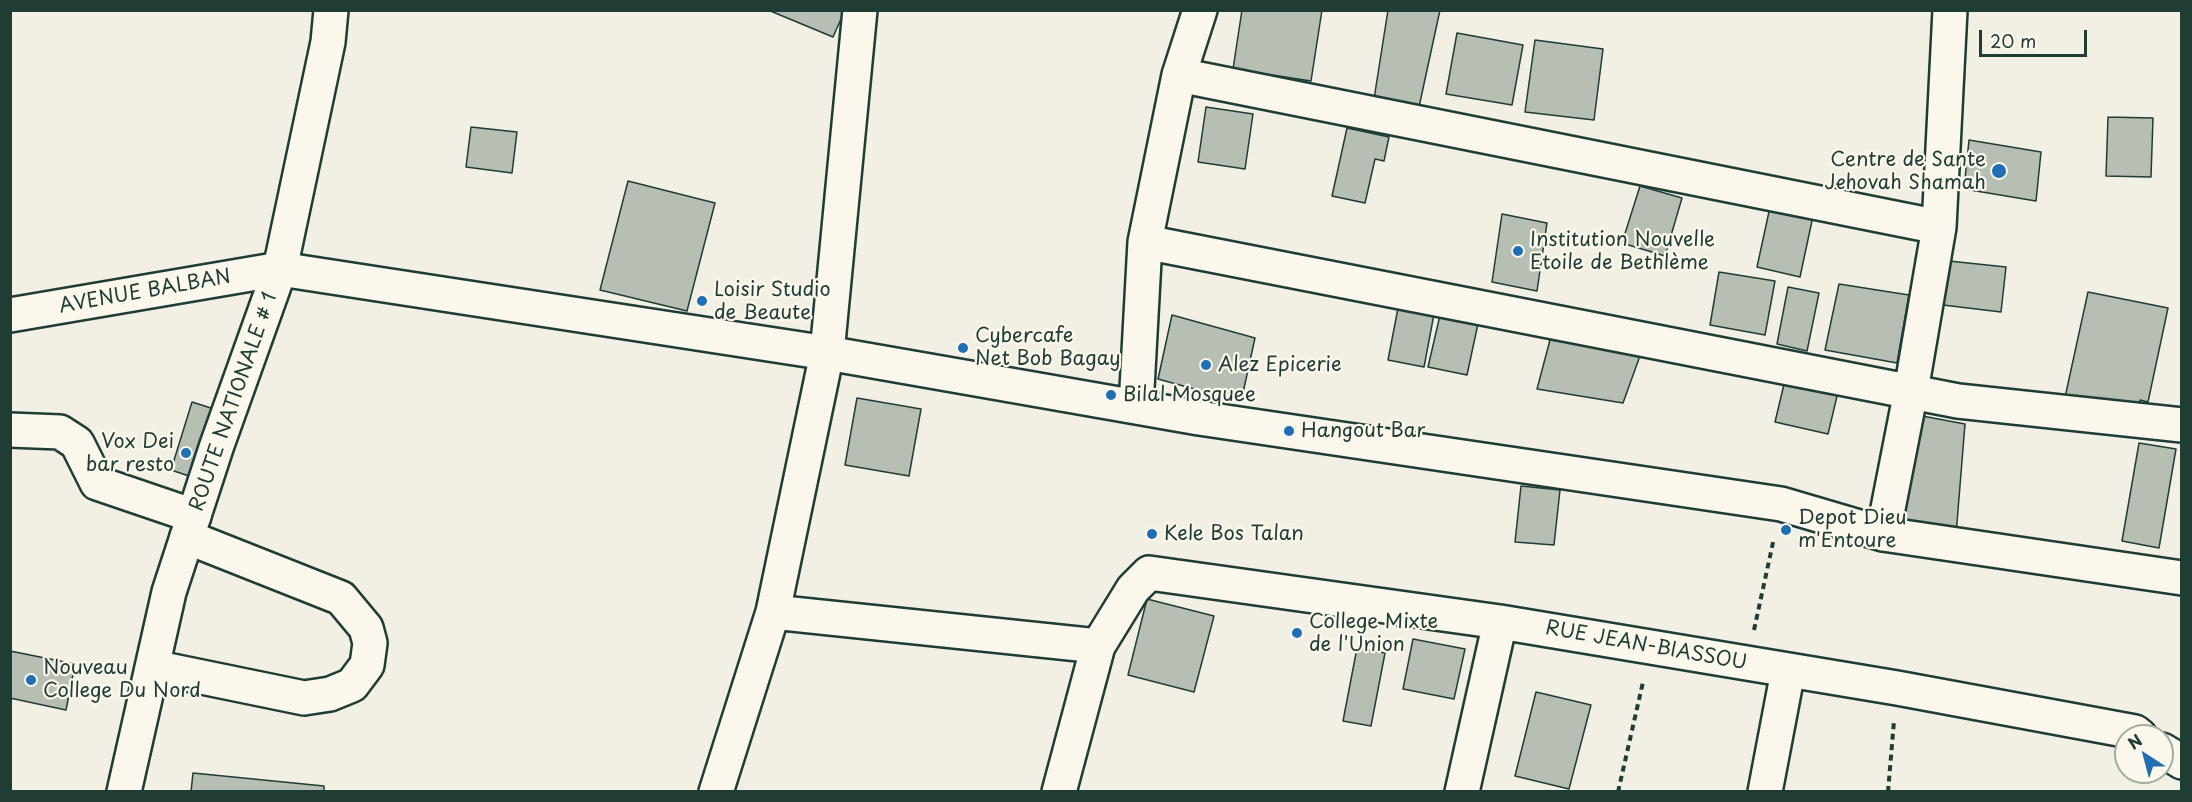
<!DOCTYPE html>
<meta charset="utf-8">
<style>
body{margin:0}
#map{position:relative;width:2192px;height:802px;overflow:hidden;background:#f2f0e5;font-family:"Playpen Sans",sans-serif}
canvas{display:block}
.frame{position:absolute;inset:0;border:12px solid #1f3d34;pointer-events:none}
.north{position:absolute;left:2114px;top:724px;width:60px;height:60px;box-sizing:border-box;background:#fbf7ec;border:2px solid #a3ada2;border-radius:50%;rotate:324deg;font-size:16px;font-weight:700;line-height:24px;text-align:center;color:#1f3d34}
.north::after{content:'';display:block;margin:auto;width:21px;height:27px;background:#1f6fb2;clip-path:polygon(50% 0,100% 100%,50% 72%,0 100%)}
.scale{position:absolute;left:1979px;top:30px;width:108px;height:27px;box-sizing:border-box;border:3px solid #1f3d34;border-top:0;padding-left:8px;font-size:18px;line-height:21px;white-space:nowrap;color:#1f3d34;-webkit-text-stroke:4px #fbf7ec;paint-order:stroke}
</style>
<div id="map">
<canvas width="2192" height="802"></canvas>
<div class="frame"></div>
<div class="north">N</div>
<div class="scale">20 m</div>
</div>
<script>
const context = document.querySelector('canvas').getContext('2d');
context.lineJoin = 'round';
function fillPath(path, color) { context.fillStyle = color; context.fill(path, 'evenodd'); }
const toPath = rows => new Path2D(rows.map(r => 'M' + r).join(''));
function trace(path, color, width, dash) { context.strokeStyle = color; context.lineWidth = width; context.lineCap = dash ? 'butt' : 'round'; context.setLineDash(dash || []); context.stroke(path); }
function label(font, color, halo, rows, align = 'center') {
  context.font = font + ' "Playpen Sans",sans-serif'; context.lineWidth = 4.5; context.setLineDash([]); context.textBaseline = 'middle'; context.strokeStyle = halo; context.fillStyle = color; for (const [text, x, y, turn = 0] of rows) {
    context.save(); context.translate(x, y); context.rotate((+turn || 0) * Math.PI / 180); context.textAlign = isNaN(turn) ? turn : align; if (halo) context.strokeText(text, 0, 0); context.fillText(text, 0, 0); context.restore();
  }
}
const building = toPath([
 [768,10,845,10,833,37,768,10],
 [1242,10,1322,10,1311,81,1233,69,1242,10],
 [1388,10,1440,10,1419,107,1374,99,1388,10],
 [1457,33,1523,45,1512,105,1446,94,1457,33],
 [1535,40,1603,49,1594,120,1525,112,1535,40],
 [1206,107,1253,114,1245,169,1198,162,1206,107],
 [2108,117,2153,118,2151,177,2106,176,2108,117],
 [471,127,517,132,512,173,466,167,471,127],
 [1347,128,1389,137,1384,161,1375,159,1365,203,1332,196,1347,128],
 [1969,140,2041,152,2036,201,1964,189,1969,140],
 [628,181,715,203,687,311,600,290,628,181],
 [1640,186,1682,198,1665,256,1622,243,1640,186],
 [1770,207,1813,216,1800,277,1757,267,1770,207],
 [1502,214,1547,223,1537,291,1492,282,1502,214],
 [1949,261,2006,267,2001,312,1943,305,1949,261],
 [1719,272,1775,281,1765,335,1710,325,1719,272],
 [1839,284,1909,295,1897,363,1825,350,1839,284],
 [1788,287,1819,293,1807,351,1777,344,1788,287],
 [2088,292,2168,308,2148,402,2140,400,2137,417,2064,402,2088,292],
 [1399,303,1435,309,1424,367,1388,360,1399,303],
 [1441,311,1479,319,1467,375,1428,367,1441,311],
 [1172,315,1255,338,1241,402,1158,379,1172,315],
 [1550,340,1641,353,1623,403,1537,389,1550,340],
 [1785,380,1838,392,1828,434,1775,422,1785,380],
 [857,398,921,409,909,476,845,465,857,398],
 [192,402,214,409,192,477,171,470,192,402],
 [1917,415,1965,424,1956,535,1899,528,1917,415],
 [2139,443,2176,449,2159,548,2122,541,2139,443],
 [1521,486,1560,490,1554,545,1515,542,1521,486],
 [1147,599,1214,616,1194,692,1128,675,1147,599],
 [1413,639,1465,649,1454,699,1403,689,1413,639],
 [1357,648,1385,653,1371,726,1343,721,1357,648],
 [10,651,75,664,66,710,10,698,10,651],
 [1536,692,1591,705,1569,789,1515,776,1536,692],
 [193,773,324,786,324,792,191,792,193,773]
]);
fillPath(building, '#b7beb3');
trace(building, '#1f3d34', 1.5);
const minor = toPath([
 [860,10,827,353,773,612,1098,646],
 [1179,75,1939,227],
 [1145,242,1958,401,2182,425],
 [10,315,280,269,827,353,1199,418,1781,504,1883,534,2182,578],
 [1136,407,1145,242,1179,75,1200,10],
 [10,430,60,432,77,443,97,483,194,516],
 [1883,534,1911,391,1939,227,1950,10],
 [153,667,304,698,330,694,352,685,367,665,370,643,366,628,341,598,187,537],
 [2162,750,2182,762],
 [716,792,773,612],
 [1059,792,1098,646,1133,589,1149,573,1500,622,1897,688,2135,732,2140,736],
 [1462,792,1500,622],
 [1765,792,1788,671]
]);
const major = toPath([
 [124,792,169,592,217,445,280,269,328,42,331,10]
]);
trace(minor, '#1f3d34', 38);
trace(major, '#1f3d34', 38);
trace(toPath([
 [1754,630,1774,538],
 [1618,792,1643,682],
 [1888,792,1894,721]
]), '#1f3d34', 4, [6, 4.5]);
trace(minor, '#fbf7ec', 33);
trace(major, '#fbf7ec', 33);
for (const [x, y, r, color] of [
 [1999,171,8,"#1f6fb2"],
 [1518,251,6,"#1f6fb2"],
 [702,301,6,"#1f6fb2"],
 [963,348,6,"#1f6fb2"],
 [1206,365,6,"#1f6fb2"],
 [1111,395,6,"#1f6fb2"],
 [1289,431,6,"#1f6fb2"],
 [186,453,6,"#1f6fb2"],
 [1786,530,6,"#1f6fb2"],
 [1152,534,6,"#1f6fb2"],
 [1297,633,6,"#1f6fb2"],
 [31,680,6,"#1f6fb2"]
]) { const dot = new Path2D(); dot.arc(x, y, r, 0, 2 * Math.PI); context.fillStyle = color; context.fill(dot); trace(dot, '#fbf7ec', 2); }
label('20px', '#1f3d34', '#fbf7ec', [
 ["Centre de Sante",1986,160,"right"],
 ["Jehovah Shamah",1986,183,"right"],
 ["Institution Nouvelle",1530,240],
 ["Etoile de Bethlème",1530,263],
 ["Loisir Studio",714,290],
 ["de Beaute",714,313],
 ["Cybercafe",975,336],
 ["Net Bob Bagay",975,359],
 ["Alez Epicerie",1218,365],
 ["Bilal Mosquee",1123,395],
 ["Hangout Bar",1301,431],
 ["Vox Dei",174,442,"right"],
 ["bar resto",174,465,"right"],
 ["Depot Dieu",1798,518],
 ["m'Entoure",1798,541],
 ["Kele Bos Talan",1164,534],
 ["College Mixte",1309,622],
 ["de l'Union",1309,645],
 ["Nouveau",43,668],
 ["College Du Nord",43,691]
], 'left');
label('20px', '#1f3d34', '#fbf7ec', [
 ["AVENUE BALBAN",145,292,-10],
 ["ROUTE NATIONALE # 1",234,402,-71],
 ["RUE JEAN-BIASSOU",1646,646,10]
]);
</script>
